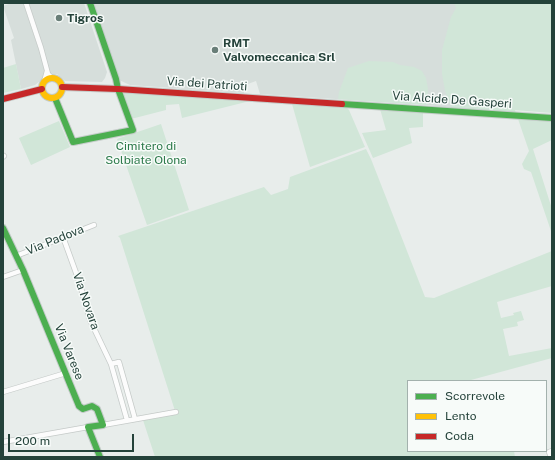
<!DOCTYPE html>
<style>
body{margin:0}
#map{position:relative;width:555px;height:460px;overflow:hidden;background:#e8edeb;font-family:"Public Sans",sans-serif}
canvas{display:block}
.frame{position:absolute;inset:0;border:4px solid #24423a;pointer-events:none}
.legend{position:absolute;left:407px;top:380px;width:140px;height:72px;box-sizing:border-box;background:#f7fbf9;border:1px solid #a3b1ad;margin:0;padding:5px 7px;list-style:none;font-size:12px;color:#24423a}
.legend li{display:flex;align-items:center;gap:8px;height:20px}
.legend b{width:20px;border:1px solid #a3b1ad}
.scale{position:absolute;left:8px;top:434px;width:126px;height:18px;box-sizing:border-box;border:2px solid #24423a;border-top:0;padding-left:5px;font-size:12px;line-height:14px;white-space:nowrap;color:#24423a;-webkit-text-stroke:3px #f7fbf9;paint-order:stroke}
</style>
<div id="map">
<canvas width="555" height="460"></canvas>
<div class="frame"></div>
<ul class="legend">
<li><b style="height:5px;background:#4caf50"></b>Scorrevole</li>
<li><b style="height:5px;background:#ffc107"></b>Lento</li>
<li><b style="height:5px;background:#c62828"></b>Coda</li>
</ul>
<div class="scale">200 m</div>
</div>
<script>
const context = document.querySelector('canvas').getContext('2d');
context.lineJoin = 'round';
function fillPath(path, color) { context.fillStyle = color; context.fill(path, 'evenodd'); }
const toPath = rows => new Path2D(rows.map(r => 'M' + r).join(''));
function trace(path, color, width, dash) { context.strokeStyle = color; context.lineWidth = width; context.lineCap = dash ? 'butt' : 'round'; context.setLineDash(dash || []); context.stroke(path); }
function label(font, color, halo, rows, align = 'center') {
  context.font = font + ' "Public Sans",sans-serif'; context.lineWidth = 3; context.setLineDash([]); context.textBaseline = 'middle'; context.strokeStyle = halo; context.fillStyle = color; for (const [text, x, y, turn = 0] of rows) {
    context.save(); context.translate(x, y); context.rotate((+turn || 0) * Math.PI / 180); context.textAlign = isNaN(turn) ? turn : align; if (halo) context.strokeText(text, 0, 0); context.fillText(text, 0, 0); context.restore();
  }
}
fillPath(toPath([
 [12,3,84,3,107,72,105,78,102,82,65,81,57,74,49,74,35,85,21,89,11,40,14,38,3,6],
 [93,3,469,3,452,108,427,105,260,94,256,81,245,85,244,93,130,85,119,80]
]), '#d6dedb');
fillPath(toPath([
 [454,3,552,3,552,113,515,110,516,114,452,108,445,91,442,74,442,50,451,17,456,8],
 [369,61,393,62,400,65,414,67,422,71,426,78,428,89,427,105,338,99,339,92,348,68],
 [16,64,21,89,3,93,3,68],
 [124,92,165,95,250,101,182,118,179,104,166,105,166,110,131,119,123,93],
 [292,104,347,108,349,110,365,147,310,167],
 [380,109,423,112,423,127,409,128,412,143,373,158,362,133,386,130],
 [518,119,552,121,552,140,533,149,552,209,552,234,531,172,524,169,522,164,529,151],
 [59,121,70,147,31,165,19,138],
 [161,124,189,210,147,225,117,139],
 [366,149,371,159,425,297,434,298,552,251,552,286,497,302,501,318,514,315,513,313,521,311,524,320,517,322,518,326,503,329,509,356,552,348,552,358,471,380,471,381,408,381,408,451,514,451,515,457,155,457,143,420,176,414,120,238,118,236,264,187,271,195,288,189,290,177]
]), '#d1e6d8');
const street = toPath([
 [26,3,41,48,48,74,52,78],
 [44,82,47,71],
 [3,157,4,156],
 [63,237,79,281,90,320,111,364,127,420],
 [16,256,94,225],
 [3,277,23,270],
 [111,364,119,362,135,419],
 [3,392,66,373],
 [103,425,176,412],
 [3,442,88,427],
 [551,457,549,452,552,451]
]);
const fast = toPath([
 [55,98,73,142,133,130,118,89,116,79,90,3],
 [342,104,552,118],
 [3,228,23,270,79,406,83,409,92,406,97,409,103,425,88,427,100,457]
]);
const slow = toPath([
 '42 88a10 10 0 1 1 20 0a10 10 0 1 1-20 0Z'
]);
const jam = toPath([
 [62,87,118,89,342,104],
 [3,99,42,89]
]);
trace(street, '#c5cac8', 6);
trace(fast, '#c3cbc8', 8);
trace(slow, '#c3cbc8', 8);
trace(jam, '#c3cbc8', 8);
trace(street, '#fcfcfc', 4.5);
trace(fast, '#4caf50', 6);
trace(slow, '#ffc107', 6);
trace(jam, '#c62828', 6);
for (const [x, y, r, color] of [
 [59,18,4,"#697e78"],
 [215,50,4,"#697e78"]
]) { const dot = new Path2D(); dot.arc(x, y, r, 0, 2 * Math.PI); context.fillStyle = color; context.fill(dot); trace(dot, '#f7fbf9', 1.5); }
label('bold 12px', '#24423a', '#f7fbf9', [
 ["Tigros",67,18],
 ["RMT",223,43],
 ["Valvomeccanica Srl",223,57]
], 'left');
label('12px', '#24423a', '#f7fbf9', [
 ["Via dei Patrioti",207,84,4],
 ["Via Alcide De Gasperi",452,100,4],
 ["Via Padova",55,240,-22],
 ["Via Novara",86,301,71],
 ["Via Varese",69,352,68]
]);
label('12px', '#2d7a4b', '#f7fbf9', [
 ["Cimitero di",146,146],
 ["Solbiate Olona",146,160]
]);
</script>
